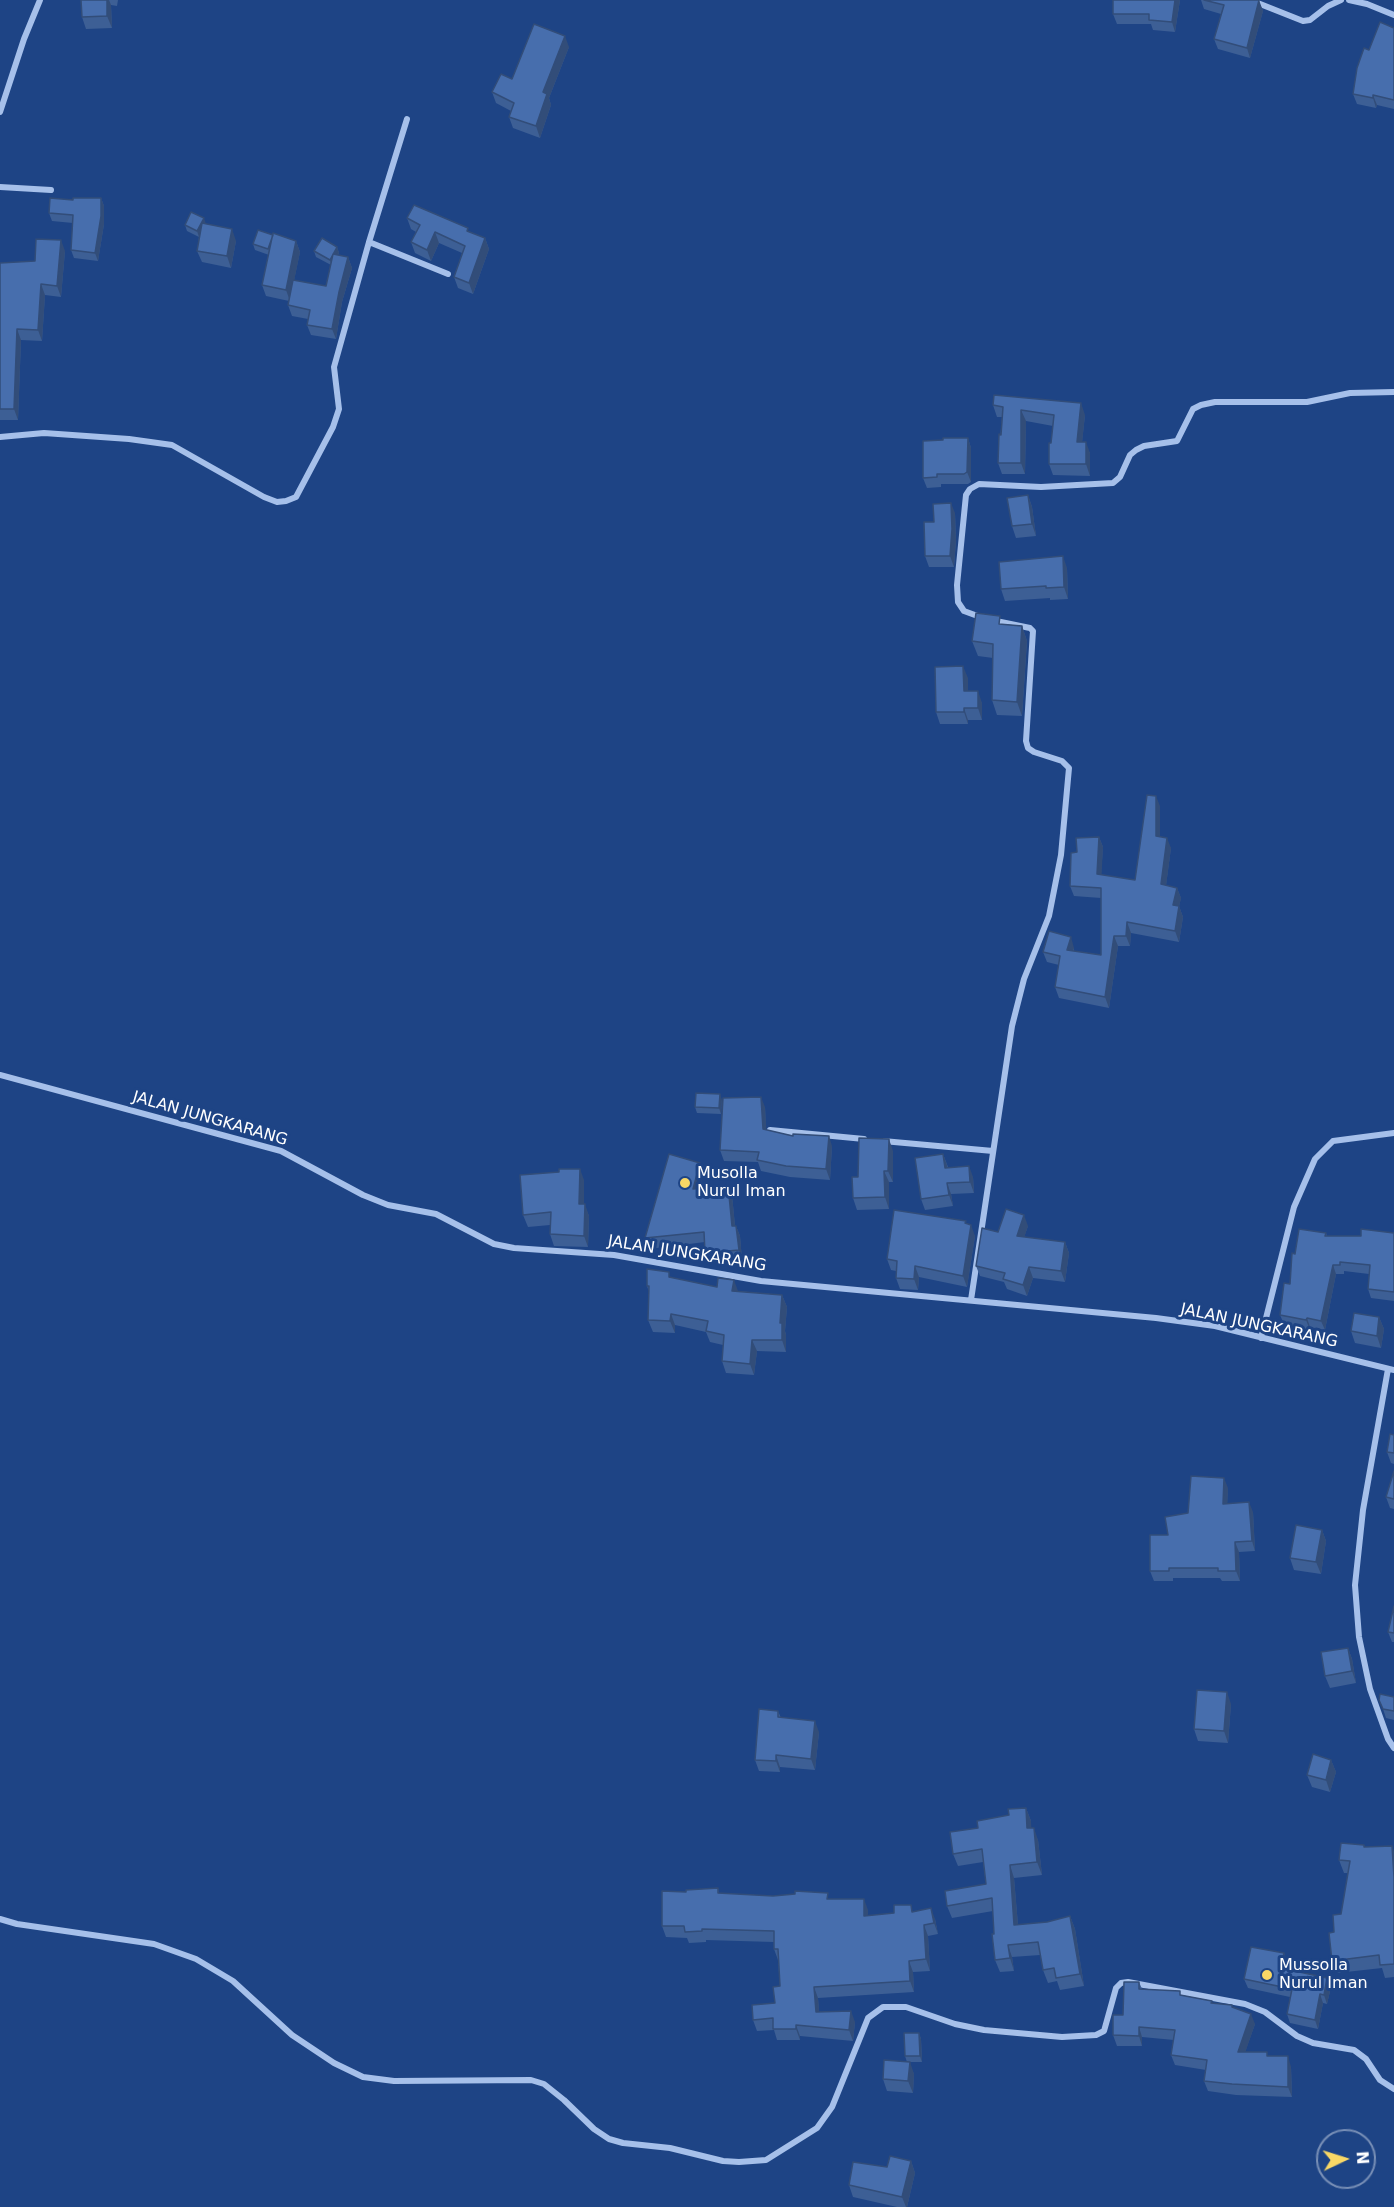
<!DOCTYPE html>
<style>
body{margin:0}
#map{position:relative;width:1394px;height:2207px;overflow:hidden;background:#1e4485;font-family:"DejaVu Sans",sans-serif}
canvas{display:block}
.north{position:absolute;left:1316px;top:2129px;width:60px;height:60px;box-sizing:border-box;background:#1e4485;border:2px solid #788fb6;border-radius:50%;rotate:86deg;font-size:16px;font-weight:700;line-height:24px;text-align:center;color:#fff}
.north::after{content:'';display:block;margin:auto;width:21px;height:27px;background:#f9d866;clip-path:polygon(50% 0,100% 100%,50% 72%,0 100%)}
</style>
<div id="map">
<canvas width="1394" height="2207"></canvas>
<div class="north">N</div>
</div>
<script>
const context = document.querySelector('canvas').getContext('2d');
context.lineJoin = 'round';
const toPath = rows => new Path2D(rows.map(r => 'M' + r).join(''));
function trace(path, color, width, dash) { context.strokeStyle = color; context.lineWidth = width; context.lineCap = dash ? 'butt' : 'round'; context.setLineDash(dash || []); context.stroke(path); }
function fillPath(path, color) { context.fillStyle = color; context.fill(path, 'evenodd'); }
function label(font, color, halo, rows, align = 'center') {
  context.font = font + ' "DejaVu Sans",sans-serif'; context.lineWidth = 6; context.setLineDash([]); context.textBaseline = 'middle'; context.strokeStyle = halo; context.fillStyle = color; for (const [text, x, y, turn = 0] of rows) {
    context.save(); context.translate(x, y); context.rotate((+turn || 0) * Math.PI / 180); context.textAlign = isNaN(turn) ? turn : align; if (halo) context.strokeText(text, 0, 0); context.fillText(text, 0, 0); context.restore();
  }
}
trace(toPath([
 [1250,0,1303,21,1310,20,1328,6,1341,0],
 [1349,0,1367,4,1394,15],
 [0,112,24,39,40,0],
 [0,187,51,190],
 [369,242,448,274],
 [0,437,44,433,129,439,172,445,264,497,277,502,286,501,296,497,333,427,339,409,334,367,369,242,407,119],
 [983,618,964,611,958,602,957,585,966,495,970,489,979,484,1041,487,1113,483,1120,477,1130,455,1136,450,1144,446,1177,441,1193,409,1201,405,1215,402,1307,402,1350,393,1394,392],
 [0,1075,281,1151,363,1195,388,1205,436,1214,494,1244,514,1248,614,1255,761,1281,1156,1318,1215,1326,1394,1370],
 [770,1130,864,1139],
 [883,1141,993,1151],
 [971,1300,1012,1026,1024,979,1049,916,1061,855,1069,768,1062,761,1034,752,1028,748,1026,741,1033,631,1030,628,996,621],
 [1261,1338,1294,1207,1315,1159,1333,1141,1394,1133],
 [1388,1369,1363,1510,1355,1585,1359,1637,1370,1689,1388,1739,1394,1748],
 [0,1919,17,1924,154,1944,196,1959,233,1981,292,2035,334,2063,363,2077,394,2081,531,2080,544,2084,564,2100,594,2129,609,2139,623,2143,670,2148,723,2161,739,2162,766,2160,817,2128,832,2107,868,2018,883,2007,906,2007,955,2024,984,2030,1062,2037,1096,2035,1104,2031,1116,1988,1121,1983,1128,1982,1245,2004,1265,2012,1297,2036,1313,2043,1354,2050,1366,2059,1380,2080,1394,2089]
]), '#a6c0ea', 6);
fillPath(toPath([
 [81,0,118,0,117,6,111,5,112,28,86,29,82,17],
 [1113,0,1180,0,1175,32,1153,30,1151,24,1117,24,1113,14],
 [1201,0,1258,0,1263,11,1250,58,1218,49,1214,39,1221,14,1204,9],
 [1394,28,1394,109,1377,105,1376,108,1357,104,1353,94,1369,50],
 [569,47,549,98,551,105,540,138,513,128,509,117,511,111,496,103,492,92,512,79],
 [101,198,104,206,104,224,98,261,74,258,71,250,73,223,52,221,49,213,73,200],
 [407,218,470,233,485,238,489,249,473,294,458,288,454,277,462,253,439,243,431,261,415,253,411,242,416,232,411,229],
 [206,224,236,241,231,268,202,262,197,251,199,237,187,231,185,225],
 [273,235,296,241,300,252,294,280,326,286,331,265,316,257,314,251,337,247,339,253,338,255,348,257,352,268,342,302,336,339,311,335,307,325,308,319,292,316,288,305,289,301,266,296,262,285,269,255,255,250,253,244],
 [65,251,61,297,45,295,42,341,21,340,18,420,0,420,0,263,35,261],
 [993,405,1085,415,1082,442,1090,453,1090,476,1053,475,1049,464,1053,426,1026,421,1025,474,1002,474,998,463,1002,417,997,417],
 [968,438,971,448,971,482,968,484,941,484,941,487,927,488,923,478],
 [1028,495,1032,507,1036,536,1016,538,1012,526],
 [955,513,956,540,954,567,929,567,925,556,934,522],
 [1067,568,1068,599,1050,600,1050,598,1005,601,1001,589],
 [1003,624,1022,626,1027,641,1022,716,997,715,992,700,993,658,978,656,972,641],
 [968,678,968,691,982,703,982,720,968,720,968,724,940,724,936,712],
 [1160,806,1160,837,1171,848,1166,885,1177,888,1181,898,1179,906,1183,917,1179,942,1131,933,1130,946,1118,946,1109,1008,1059,998,1055,987,1059,965,1047,962,1043,952,1074,948,1074,951,1101,955,1101,898,1074,896,1070,886,1077,852,1099,837,1103,847,1101,875,1135,880],
 [722,1100,721,1114,697,1113,695,1107],
 [765,1107,766,1130,832,1146,830,1180,790,1177,761,1171,758,1162,724,1161,720,1150],
 [893,1151,893,1182,889,1182,889,1209,857,1210,853,1198,858,1177],
 [943,1154,948,1167,973,1177,974,1193,951,1194,953,1206,925,1210,921,1199],
 [700,1163,704,1173,700,1188,732,1195,735,1226,736,1226,740,1236,742,1260,709,1263,705,1253,705,1242,649,1249,645,1238],
 [584,1180,584,1204,589,1216,588,1247,554,1246,550,1234,550,1225,528,1227,523,1215],
 [966,1223,975,1236,967,1287,919,1277,918,1290,900,1289,896,1278,896,1271,891,1270,887,1259],
 [1028,1226,1024,1237,1065,1242,1069,1253,1065,1282,1033,1278,1027,1296,1007,1289,1004,1282,980,1276,976,1266,998,1232],
 [1326,1233,1327,1236,1361,1236,1394,1233,1394,1301,1371,1298,1368,1289,1369,1274,1344,1271,1344,1274,1336,1274,1325,1330,1310,1327,1310,1330,1284,1324,1280,1315,1290,1284,1295,1254],
 [672,1278,738,1291,782,1295,787,1307,785,1331,786,1335,786,1352,757,1351,754,1375,726,1373,722,1361,723,1345,710,1342,706,1332,675,1325,675,1333,653,1332,648,1320,649,1292,647,1286],
 [1379,1317,1384,1329,1381,1348,1355,1343,1351,1331],
 [1394,1435,1394,1464,1391,1463,1387,1452],
 [1394,1471,1394,1509,1390,1508,1386,1497],
 [1228,1488,1227,1504,1253,1512,1255,1551,1239,1552,1240,1581,1222,1581,1220,1578,1173,1578,1173,1581,1154,1581,1150,1571,1168,1535,1188,1513],
 [1322,1530,1326,1541,1321,1574,1294,1570,1290,1558],
 [1394,1606,1394,1642,1392,1642,1388,1632],
 [1348,1648,1352,1659,1356,1683,1330,1688,1325,1676],
 [1394,1697,1394,1720,1386,1718,1383,1709],
 [1231,1704,1228,1743,1198,1741,1194,1729],
 [778,1711,781,1718,819,1732,815,1770,780,1767,780,1772,759,1771,755,1760],
 [1331,1760,1336,1772,1330,1792,1312,1787,1307,1775],
 [1026,1808,1031,1821,1031,1828,1038,1840,1042,1875,1014,1878,1018,1925,1047,1922,1070,1916,1075,1929,1084,1986,1060,1990,1057,1981,1048,1983,1043,1970,1040,1955,1012,1957,1014,1971,1000,1972,995,1960,993,1911,952,1918,947,1906,986,1884,983,1862,958,1866,953,1854,978,1828],
 [1364,1845,1365,1847,1394,1851,1394,1977,1385,1978,1382,1968,1337,1973,1332,1961,1334,1932,1341,1914,1348,1873,1344,1873,1339,1860],
 [718,1888,719,1893,830,1899,868,1910,868,1916,914,1912,935,1919,938,1934,928,1936,930,1971,913,1972,914,1992,818,1998,819,2012,855,2022,853,2041,800,2036,800,2040,777,2040,774,2030,757,2031,753,2020,775,2003,780,1986,778,1960,774,1949,774,1942,706,1940,706,1942,689,1943,687,1938,666,1937,662,1926],
 [1284,1953,1287,1962,1286,1969,1327,1978,1331,1987,1327,2004,1323,2003,1318,2029,1290,2023,1287,2014,1290,1997,1248,1988,1244,1979],
 [1139,1982,1142,1989,1182,1995,1233,2008,1255,2024,1245,2052,1269,2056,1291,2067,1292,2097,1236,2095,1208,2091,1204,2081,1206,2070,1175,2065,1171,2055,1174,2040,1142,2037,1142,2046,1117,2046,1113,2035],
 [919,2033,921,2039,922,2062,908,2062,914,2074,913,2093,887,2091,883,2079,907,2062,905,2056],
 [911,2161,915,2173,907,2207,897,2207,853,2197,849,2185,887,2167]
]), '#3d5f95');
fillPath(toPath([
 [107,0,109,0,111,5,112,28,107,16],
 [1175,0,1180,0,1175,32,1172,22],
 [1259,0,1263,11,1250,58,1247,48],
 [565,36,569,47,549,98,551,105,540,138,536,126,543,92],
 [1373,95,1377,105,1376,108,1373,98],
 [101,198,104,206,104,224,98,261,95,253],
 [204,218,206,224,199,237,197,231],
 [232,229,236,241,231,268,227,256],
 [435,232,439,243,431,261,427,250],
 [485,238,489,249,473,294,469,283],
 [61,240,65,251,61,297,57,286],
 [296,241,300,252,290,301,286,290],
 [337,247,339,253,332,266,330,260],
 [348,257,352,268,342,302,336,339,332,329,339,292],
 [41,284,45,295,42,341,38,330],
 [17,329,21,340,18,420,14,409],
 [1081,403,1085,415,1081,453,1077,442],
 [1021,410,1026,421,1025,474,1021,463],
 [968,438,971,448,971,482,967,472],
 [1086,442,1090,453,1090,476,1086,464],
 [1028,495,1032,507,1036,536,1032,524],
 [951,503,955,513,956,540,954,567,950,556],
 [1063,556,1067,568,1068,599,1064,587],
 [1022,626,1027,641,1022,716,1017,702],
 [963,666,968,678,968,703,964,691],
 [978,691,982,703,982,720,978,708],
 [964,708,968,720,968,724,964,712],
 [1156,796,1160,806,1160,847,1156,836],
 [1099,837,1103,847,1101,885,1097,874],
 [1167,838,1171,848,1165,894,1161,884],
 [1177,888,1181,898,1177,916,1173,905],
 [1179,906,1183,917,1179,942,1175,931],
 [1127,922,1131,933,1130,946,1126,936],
 [1114,936,1118,946,1109,1008,1105,997],
 [1071,937,1074,948,1071,961,1067,950],
 [720,1094,722,1100,721,1114,719,1108],
 [761,1097,765,1107,767,1140,763,1129],
 [829,1136,832,1146,830,1180,826,1169],
 [889,1139,893,1151,893,1182,888,1171],
 [943,1154,947,1165,949,1178,945,1168],
 [700,1163,704,1173,697,1199,693,1189],
 [969,1166,973,1177,974,1193,970,1182],
 [580,1169,584,1180,584,1216,579,1204],
 [884,1171,889,1182,889,1209,885,1197],
 [947,1183,951,1194,953,1206,949,1195],
 [728,1185,732,1195,736,1236,732,1226],
 [585,1204,589,1216,588,1247,584,1236],
 [1024,1215,1028,1226,1021,1247,1017,1236],
 [971,1225,975,1236,967,1287,963,1276],
 [736,1226,740,1236,742,1260,739,1250],
 [1065,1242,1069,1253,1065,1282,1061,1271],
 [1333,1265,1336,1274,1325,1330,1321,1321],
 [915,1266,919,1277,918,1290,914,1279],
 [1029,1267,1033,1278,1027,1296,1023,1285],
 [734,1280,738,1291,732,1291],
 [782,1295,787,1307,785,1331,786,1335,786,1352,782,1340,780,1323],
 [671,1314,675,1325,675,1333,670,1321],
 [1379,1317,1384,1329,1381,1348,1377,1336],
 [1307,1318,1310,1327,1310,1330,1306,1320],
 [752,1340,757,1351,754,1375,750,1364],
 [1224,1478,1228,1488,1227,1514,1223,1504],
 [1249,1502,1253,1512,1255,1551,1252,1541],
 [1322,1530,1326,1541,1321,1574,1316,1562],
 [1235,1542,1239,1552,1240,1581,1236,1571],
 [1348,1648,1352,1659,1356,1683,1352,1671],
 [1227,1692,1231,1704,1228,1743,1224,1731],
 [815,1721,819,1732,815,1770,811,1759],
 [776,1755,780,1767,780,1772,776,1761],
 [1331,1760,1336,1772,1330,1792,1326,1780],
 [1026,1808,1031,1821,1032,1841,1027,1828],
 [1034,1828,1038,1840,1042,1875,1037,1862],
 [1392,1846,1394,1851,1394,1879,1393,1877],
 [1010,1865,1014,1878,1019,1937,1014,1925],
 [864,1899,868,1910,868,1927,864,1916],
 [931,1908,935,1919,938,1934,934,1923],
 [1070,1916,1075,1929,1084,1986,1080,1974],
 [924,1925,928,1936,930,1971,926,1959],
 [1008,1945,1012,1957,1014,1971,1010,1958],
 [1284,1953,1287,1962,1284,1977,1281,1968],
 [909,1961,913,1972,914,1992,910,1981],
 [1327,1978,1331,1987,1327,2004,1324,1995],
 [814,1987,818,1998,820,2023,816,2012],
 [1320,1994,1323,2003,1318,2029,1315,2020],
 [851,2011,855,2022,853,2041,849,2030],
 [1251,2014,1255,2024,1242,2062,1238,2052],
 [796,2025,800,2036,800,2040,796,2029],
 [1139,2027,1142,2037,1142,2046,1139,2036],
 [919,2033,921,2039,922,2062,920,2056],
 [1288,2056,1291,2067,1292,2097,1288,2087],
 [910,2062,914,2074,913,2093,908,2081],
 [911,2161,915,2173,907,2207,906,2207,902,2197]
]), '#324d79');
const building = toPath([
 [81,0,107,0,107,16,82,17,81,0],
 [1113,0,1175,0,1172,22,1149,20,1149,14,1113,14,1113,0],
 [1204,0,1259,0,1247,48,1214,39,1224,5,1204,0],
 [1380,22,1394,28,1394,100,1373,95,1373,98,1353,94,1357,68,1364,48,1369,50,1380,22],
 [534,24,565,36,543,92,547,94,536,126,509,117,514,103,492,92,501,74,512,79,534,24],
 [50,198,73,200,73,198,101,198,101,216,95,253,71,250,73,215,49,213,50,198],
 [414,205,468,228,467,231,485,238,469,283,454,277,465,246,435,232,427,250,411,242,420,225,407,218,414,205],
 [191,212,204,218,197,231,185,225,191,212],
 [202,223,232,229,227,256,197,251,202,223],
 [258,230,273,235,268,249,253,244,258,230],
 [273,233,296,241,286,290,262,285,273,233],
 [322,238,337,247,330,260,314,251,322,238],
 [36,239,61,240,57,286,41,284,38,330,17,329,14,409,0,409,0,263,35,261,36,239],
 [333,254,348,257,339,292,332,329,307,325,310,310,288,305,293,280,326,286,333,254],
 [994,395,1081,403,1077,442,1086,442,1086,464,1049,464,1049,443,1051,443,1054,415,1021,410,1021,463,998,463,999,434,1001,435,1003,407,993,405,994,395],
 [943,438,968,438,967,472,964,474,937,474,937,477,923,478,923,441,943,440,943,438],
 [1028,495,1032,524,1012,526,1007,498,1028,495],
 [951,503,952,529,950,556,925,556,924,522,934,522,933,504,951,503],
 [1063,556,1064,587,1046,588,1046,586,1001,589,999,562,1063,556],
 [976,613,1000,616,999,624,1022,626,1017,702,992,700,993,644,972,641,976,613],
 [963,666,964,691,978,691,978,708,964,708,964,712,936,712,935,667,963,666],
 [1147,795,1156,796,1156,836,1167,838,1161,884,1177,888,1173,905,1179,906,1175,931,1127,922,1126,936,1114,936,1105,997,1055,987,1060,956,1043,952,1049,931,1071,937,1067,950,1101,955,1101,888,1070,886,1071,853,1077,852,1076,838,1099,837,1097,874,1135,880,1147,795],
 [696,1093,720,1094,719,1108,695,1107,696,1093],
 [761,1097,763,1129,793,1136,793,1134,829,1136,826,1169,786,1166,757,1160,759,1152,720,1150,723,1098,761,1097],
 [859,1138,889,1139,888,1171,884,1171,885,1197,853,1198,852,1177,858,1177,859,1138],
 [669,1154,700,1163,693,1189,728,1185,732,1226,736,1226,739,1250,705,1253,704,1232,645,1238,669,1154],
 [943,1154,945,1168,969,1166,970,1182,947,1183,949,1195,921,1199,915,1158,943,1154],
 [559,1169,580,1169,579,1204,585,1204,584,1236,550,1234,551,1212,523,1215,520,1175,559,1172,559,1169],
 [1006,1209,1024,1215,1017,1236,1065,1242,1061,1271,1029,1267,1023,1285,1003,1279,1005,1273,976,1266,982,1228,998,1232,1006,1209],
 [894,1210,966,1221,965,1223,971,1225,963,1276,915,1266,914,1279,896,1278,897,1261,887,1259,894,1210],
 [1299,1229,1326,1233,1325,1236,1361,1236,1361,1229,1394,1233,1394,1292,1368,1289,1370,1265,1340,1262,1340,1265,1333,1265,1321,1321,1307,1318,1306,1320,1280,1315,1284,1283,1290,1284,1292,1253,1295,1254,1299,1229],
 [647,1269,669,1272,669,1277,717,1287,718,1278,734,1280,732,1291,782,1295,780,1323,782,1323,782,1340,752,1340,750,1364,722,1361,724,1335,706,1331,708,1321,671,1314,670,1321,648,1320,649,1286,647,1286,647,1269],
 [1354,1313,1379,1317,1377,1336,1351,1331,1354,1313],
 [1390,1434,1394,1435,1394,1453,1387,1452,1390,1434],
 [1394,1471,1394,1499,1386,1497,1394,1471],
 [1191,1476,1224,1478,1223,1504,1249,1502,1252,1541,1235,1542,1236,1571,1218,1571,1218,1568,1169,1568,1169,1571,1150,1571,1150,1535,1168,1535,1165,1517,1188,1513,1191,1476],
 [1296,1525,1322,1530,1316,1562,1290,1558,1296,1525],
 [1394,1606,1394,1633,1388,1632,1394,1606],
 [1348,1648,1352,1671,1325,1676,1321,1652,1348,1648],
 [1197,1690,1227,1692,1224,1731,1194,1729,1197,1690],
 [1380,1694,1394,1697,1394,1711,1383,1709,1379,1700,1380,1694],
 [759,1709,778,1711,778,1717,815,1721,811,1759,776,1755,776,1761,755,1760,759,1709],
 [1313,1754,1331,1760,1326,1780,1307,1775,1313,1754],
 [1026,1808,1027,1828,1034,1828,1037,1862,1010,1865,1014,1925,1047,1922,1070,1916,1080,1974,1056,1978,1054,1968,1043,1970,1038,1942,1008,1945,1010,1958,995,1960,992,1934,994,1934,992,1898,947,1906,945,1891,986,1884,982,1849,953,1854,950,1832,978,1828,977,1821,1009,1815,1008,1809,1026,1808],
 [1341,1843,1364,1845,1364,1847,1392,1846,1394,1877,1394,1964,1380,1965,1379,1955,1332,1961,1329,1933,1334,1932,1333,1915,1341,1914,1350,1861,1339,1860,1341,1843],
 [718,1888,718,1893,773,1896,795,1894,795,1891,828,1893,827,1899,864,1899,864,1916,894,1913,894,1905,911,1905,912,1912,931,1908,934,1923,924,1925,926,1959,909,1961,910,1981,814,1987,816,2012,851,2011,849,2030,796,2025,796,2029,773,2029,773,2018,753,2020,752,2005,775,2003,773,1987,780,1986,778,1949,774,1949,774,1931,702,1929,702,1931,685,1932,684,1926,662,1926,662,1891,686,1892,686,1890,718,1888],
 [1251,1947,1284,1953,1281,1968,1327,1978,1324,1995,1320,1994,1315,2020,1287,2014,1292,1989,1244,1979,1251,1947],
 [1124,1982,1139,1982,1139,1989,1180,1991,1180,1995,1212,2001,1211,2003,1232,2005,1232,2007,1251,2014,1238,2052,1267,2052,1267,2056,1288,2056,1288,2087,1232,2084,1204,2081,1207,2060,1171,2055,1175,2030,1139,2027,1139,2036,1113,2035,1113,2015,1123,2015,1124,1982],
 [904,2033,919,2033,920,2056,905,2056,904,2033],
 [884,2060,910,2062,908,2081,883,2079,884,2060],
 [890,2156,911,2161,902,2197,849,2185,853,2162,887,2167,890,2156]
]);
fillPath(building, '#476ead');
trace(building, '#324d79', 1.5);
for (const [x, y, r, color] of [
 [685,1183,6,"#f9d866"],
 [1267,1975,6,"#f9d866"]
]) { const dot = new Path2D(); dot.arc(x, y, r, 0, 2 * Math.PI); context.fillStyle = color; context.fill(dot); trace(dot, '#1e4485', 2); }
label('16px', '#fff', '#1e4485', [
 ["JALAN JUNGKARANG",210,1119,16],
 ["JALAN JUNGKARANG",687,1254,9],
 ["JALAN JUNGKARANG",1259,1326,12]
]);
label('16px', '#fff', '#1e4485', [
 ["Musolla",697,1174],
 ["Nurul Iman",697,1192],
 ["Mussolla",1279,1966],
 ["Nurul Iman",1279,1984]
], 'left');
</script>
